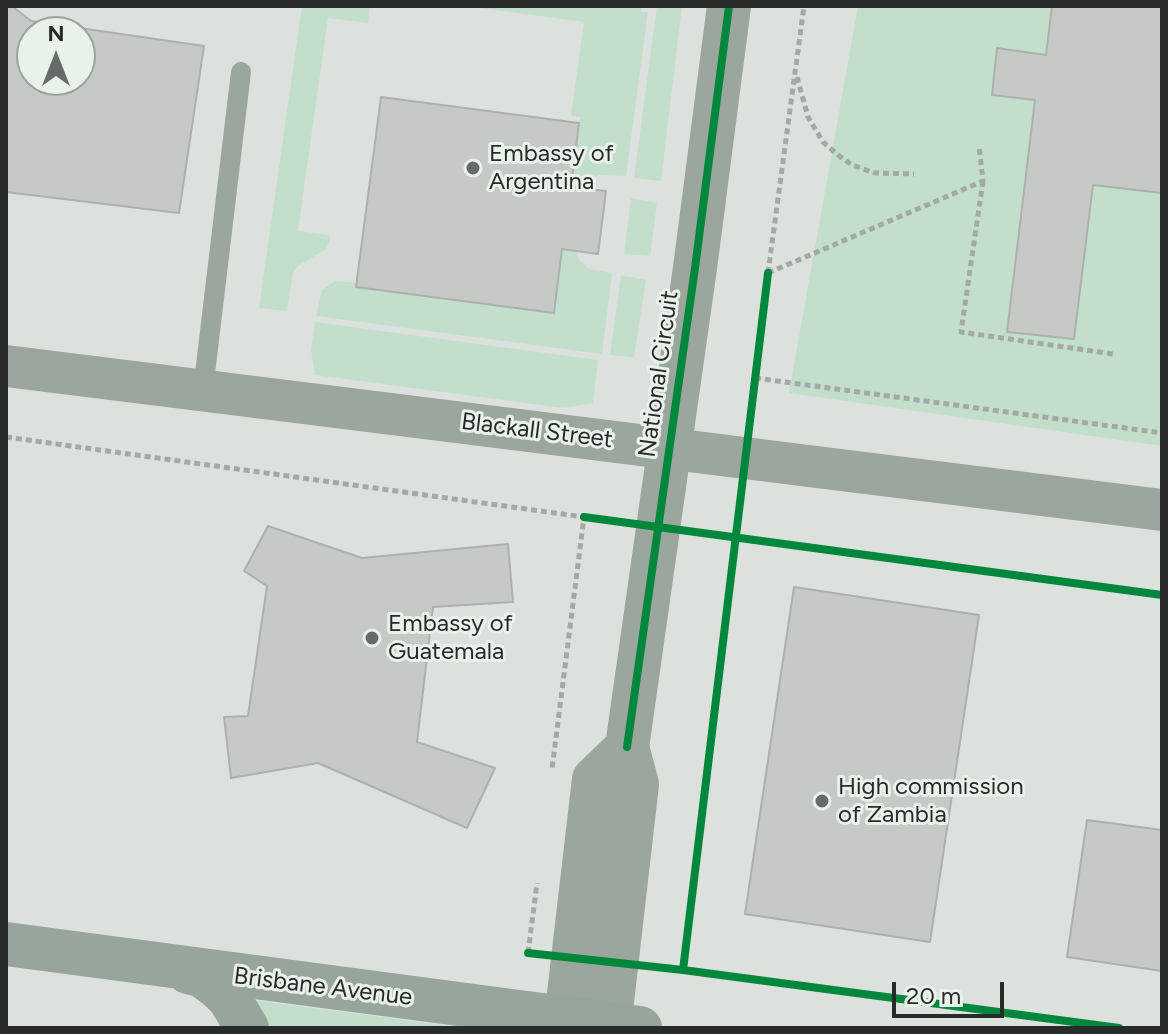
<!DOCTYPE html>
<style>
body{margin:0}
#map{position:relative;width:1168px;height:1034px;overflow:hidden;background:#dde1de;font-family:Figtree,sans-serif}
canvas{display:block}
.frame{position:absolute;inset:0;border:8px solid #282b29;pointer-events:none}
.north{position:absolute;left:16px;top:16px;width:80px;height:80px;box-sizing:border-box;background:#e9f1eb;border:2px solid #9ca29d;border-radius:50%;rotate:0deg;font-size:22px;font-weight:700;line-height:32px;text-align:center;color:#282b29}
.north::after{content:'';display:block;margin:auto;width:28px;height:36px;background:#676b68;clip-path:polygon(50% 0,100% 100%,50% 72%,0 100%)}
.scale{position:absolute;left:892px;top:982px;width:112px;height:36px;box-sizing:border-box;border:4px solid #282b29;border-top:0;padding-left:10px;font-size:24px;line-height:28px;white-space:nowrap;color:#282b29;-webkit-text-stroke:6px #e9f1eb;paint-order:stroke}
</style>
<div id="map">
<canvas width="1168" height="1034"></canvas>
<div class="frame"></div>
<div class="north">N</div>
<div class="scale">20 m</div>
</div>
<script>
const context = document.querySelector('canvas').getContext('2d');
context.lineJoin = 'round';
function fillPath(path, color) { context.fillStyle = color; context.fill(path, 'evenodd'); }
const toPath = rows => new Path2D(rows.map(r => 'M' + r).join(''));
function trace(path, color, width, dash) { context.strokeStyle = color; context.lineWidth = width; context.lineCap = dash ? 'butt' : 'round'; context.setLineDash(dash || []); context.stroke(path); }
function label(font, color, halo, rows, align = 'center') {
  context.font = font + ' Figtree,sans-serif'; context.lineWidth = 6; context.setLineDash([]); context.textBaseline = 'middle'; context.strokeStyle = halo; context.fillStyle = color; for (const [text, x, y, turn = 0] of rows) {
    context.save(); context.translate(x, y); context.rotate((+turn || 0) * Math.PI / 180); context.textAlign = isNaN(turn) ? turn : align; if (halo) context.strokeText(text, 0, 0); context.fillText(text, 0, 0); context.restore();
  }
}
fillPath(toPath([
 [302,6,370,6,368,23,328,18,298,231,329,235,330,240,326,249,298,266,293,273,287,311,259,308],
 [466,6,622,6,641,8,641,12,648,12,626,176,600,175,588,180,583,189,571,187,580,117,571,116,584,22],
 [657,6,682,6,661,181,634,178],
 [858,6,1162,6,1162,446,789,393],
 [631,198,657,203,650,256,624,254],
 [562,249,576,251,580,261,589,269,612,273,602,354,316,316,322,290,335,281,357,283,356,287,554,313],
 [621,275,646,280,634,357,610,355],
 [315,322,598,360,593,403,563,408,548,406,315,375,311,350],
 [252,1000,467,1028,259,1028]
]), '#c3dfcb');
const building = toPath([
 [6,6,12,6,31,21,204,46,179,213,6,192,6,6],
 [32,32,80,32,80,80,32,80,32,32],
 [1052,6,1162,6,1162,193,1093,185,1074,339,1007,332,1035,100,992,95,997,48,1046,55,1052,6],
 [381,97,579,123,571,187,606,191,598,254,562,249,554,313,356,287,381,97],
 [268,526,362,558,508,544,513,602,433,607,417,742,495,768,467,828,318,763,231,778,224,717,248,716,267,586,244,571,268,526],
 [794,587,979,615,930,942,745,914,794,587],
 [1087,820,1162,830,1162,971,1067,957,1087,820]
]);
fillPath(building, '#c7c9c7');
trace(building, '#adb1ae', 2);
trace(toPath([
 [797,77,808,117,823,142,838,155,852,165,875,173,914,174],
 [983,181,961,332,1113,354],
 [768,273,983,181,979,145],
 [768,273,804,6],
 [755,378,1162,433],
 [6,437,584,517,552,769],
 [528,953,537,883]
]), '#a2aaa4', 5, [6, 4]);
trace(toPath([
 [203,390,241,72]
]), '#9ba69d', 20);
trace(toPath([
 [6,366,1162,510]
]), '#9ba69d', 42);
trace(toPath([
 [565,1028,594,779,627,747],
 [609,1028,637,784,627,747,695,268,729,6]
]), '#9ba69d', 44);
trace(toPath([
 [6,944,640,1028],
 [188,972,201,975,215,985,229,998,247,1028]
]), '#98a59d', 44);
trace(toPath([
 [584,517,1162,595],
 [627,747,695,268,729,6],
 [528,953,683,970,1119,1028],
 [683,970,768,273]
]), '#00873e', 8);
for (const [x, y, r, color] of [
 [473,168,8,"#676b68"],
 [372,638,8,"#676b68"],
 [822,801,8,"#676b68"]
]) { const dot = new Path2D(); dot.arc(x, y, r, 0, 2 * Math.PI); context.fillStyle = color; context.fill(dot); trace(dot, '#e9f1eb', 3); }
label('24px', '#282b29', '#e9f1eb', [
 ["Embassy of",489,154],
 ["Argentina",489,182],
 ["Embassy of",388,624],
 ["Guatemala",388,652],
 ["High commission",838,787],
 ["of Zambia",838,815]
], 'left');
label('24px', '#282b29', '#e9f1eb', [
 ["National Circuit",659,374,-82],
 ["Blackall Street",537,431,7],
 ["Brisbane Avenue",323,987,7]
]);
</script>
